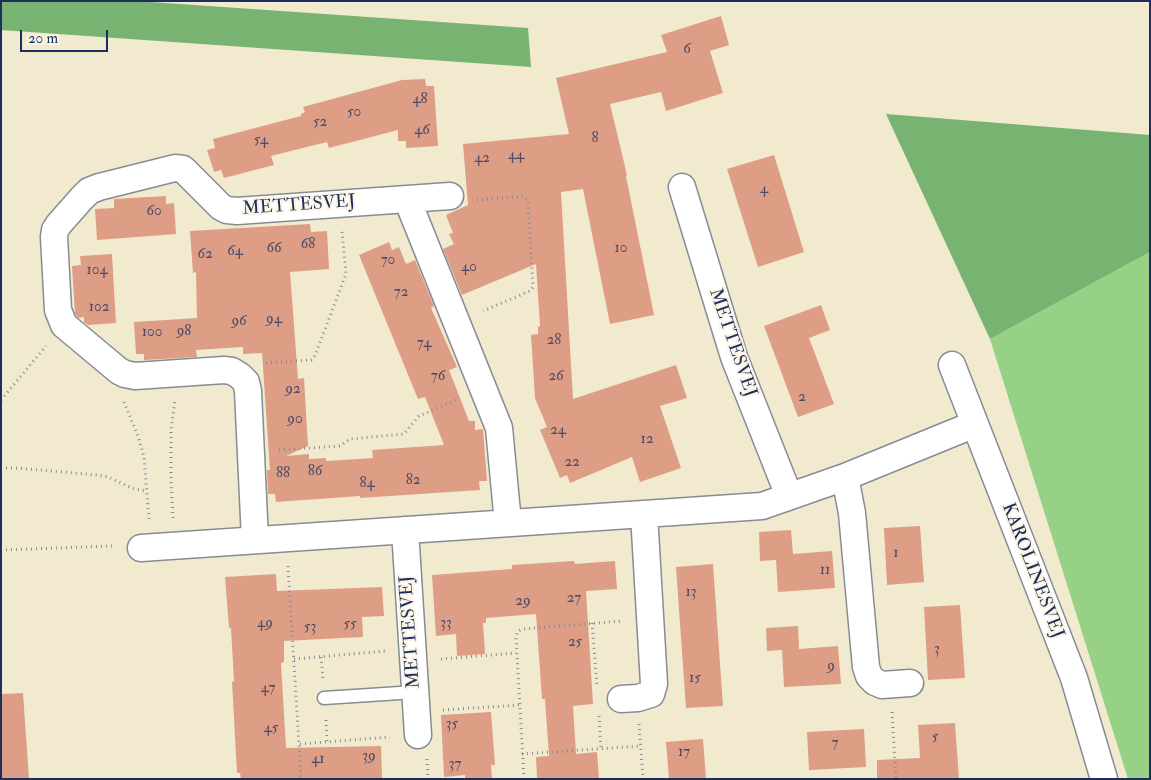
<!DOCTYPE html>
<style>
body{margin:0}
#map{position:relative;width:1151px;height:780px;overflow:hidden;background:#f2eacf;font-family:"IM FELL Double Pica",serif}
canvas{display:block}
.frame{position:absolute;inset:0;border:2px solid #1b2f5e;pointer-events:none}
.scale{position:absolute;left:20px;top:30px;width:88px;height:22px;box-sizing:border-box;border:2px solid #1b2f5e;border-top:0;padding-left:6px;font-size:15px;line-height:18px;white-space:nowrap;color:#1b2f5e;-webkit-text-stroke:4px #fcf5e5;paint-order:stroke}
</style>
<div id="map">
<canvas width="1151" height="780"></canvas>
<div class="frame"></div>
<div class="scale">20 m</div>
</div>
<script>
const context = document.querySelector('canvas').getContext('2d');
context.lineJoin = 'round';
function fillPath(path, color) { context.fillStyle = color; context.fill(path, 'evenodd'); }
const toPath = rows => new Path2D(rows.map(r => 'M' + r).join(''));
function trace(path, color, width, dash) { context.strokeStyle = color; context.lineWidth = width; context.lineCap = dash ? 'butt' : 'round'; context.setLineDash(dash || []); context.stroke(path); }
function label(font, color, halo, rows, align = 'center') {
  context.font = font + ' "IM FELL Double Pica",serif'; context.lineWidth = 4; context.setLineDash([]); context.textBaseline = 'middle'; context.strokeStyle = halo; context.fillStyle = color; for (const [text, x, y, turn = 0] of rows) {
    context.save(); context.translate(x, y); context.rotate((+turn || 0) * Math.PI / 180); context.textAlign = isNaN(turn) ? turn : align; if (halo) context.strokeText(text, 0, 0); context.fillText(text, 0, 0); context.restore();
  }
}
fillPath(toPath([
 [1150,252,1150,779,1128,779,990,339]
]), '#96d185');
fillPath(toPath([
 [1,1,136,1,528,28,531,67,1,30],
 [886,114,1150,135,1150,252,990,339]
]), '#78b372');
fillPath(toPath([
 [721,16,729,45,710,51,723,93,666,111,661,92,610,104,627,175,626,176,654,315,610,324,583,189,561,192,573,399,676,365,687,398,660,406,681,468,640,482,632,457,570,483,567,475,560,478,540,430,547,427,535,398,531,335,538,334,538,327,540,326,536,264,462,295,443,249,454,244,449,234,453,233,446,215,468,205,463,144,569,134,556,78,667,52,661,35],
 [425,79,426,86,434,86,438,146,406,148,406,141,398,141,398,130,329,148,327,142,271,156,274,165,224,178,221,170,214,172,207,150,215,148,213,139,301,116,301,114,305,112,303,107,402,80],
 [774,155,804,252,758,267,727,169],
 [166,196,166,204,174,203,176,234,97,240,95,209,114,208,114,199],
 [310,224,311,232,327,231,329,269,290,272,298,379,304,378,308,446,286,456,309,454,309,459,326,458,326,461,373,458,372,450,444,445,425,397,418,399,359,255,389,242,392,250,399,247,406,264,415,260,434,306,431,308,457,367,449,370,469,421,475,421,475,430,483,429,487,481,479,481,480,490,360,498,360,496,276,502,275,494,268,494,267,470,270,470,262,353,243,354,243,347,196,350,197,357,144,360,144,354,136,354,134,322,197,318,196,272,193,273,190,231],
 [112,254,116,323,88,325,84,322,84,317,78,318,75,313,72,266,81,265,80,256],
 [821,305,830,330,809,338,834,404,798,417,764,326],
 [920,526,924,582,887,585,884,528],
 [791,530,793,554,832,551,835,588,778,592,776,560,760,561,759,532],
 [574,561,575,564,615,561,617,589,586,591,593,704,573,706,576,754,597,752,599,779,537,779,536,757,549,756,545,699,542,699,536,614,486,618,486,623,483,623,485,654,457,656,456,634,436,636,432,575,512,569,512,565],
 [713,564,723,706,686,708,676,567],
 [276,574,277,591,382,587,384,616,362,617,363,637,284,641,284,662,281,663,286,748,381,746,382,779,241,779,240,773,237,773,232,682,234,681,231,628,229,628,225,577],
 [960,605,965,678,928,680,924,607],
 [798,626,799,649,838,646,841,684,784,687,782,650,767,651,766,628],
 [23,693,29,779,1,779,1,694],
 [491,712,495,765,491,765,492,779,465,779,465,775,444,777,441,715],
 [955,723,959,779,877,779,877,760,920,758,918,725],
 [864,729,866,767,809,770,807,732],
 [703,739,706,779,669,779,666,742]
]), '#dd9e85');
const lane = toPath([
 [324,698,415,692]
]);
const street = toPath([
 [682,187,734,357,789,496],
 [407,199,499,428,508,523],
 [952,365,1074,678,1104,779],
 [845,477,852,513,866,667,869,676,875,682,882,685,910,683],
 [405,530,418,735],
 [255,540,248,391,246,382,240,376,232,371,224,370,135,376,125,374,119,371,64,325,58,310,54,237,55,230,59,224,82,198,89,191,99,187,175,168,183,169,221,207,227,210,237,211,450,196],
 [141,548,762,506,845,477,975,424],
 [621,699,638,698,651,694,654,684,644,514]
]);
trace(lane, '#868c96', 15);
trace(street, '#868c96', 29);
trace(toPath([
 [477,200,523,196,528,201,533,287,530,291,483,311],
 [266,363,311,360,314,358,346,274,342,231],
 [1,400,46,346],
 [124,402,138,436,144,457,149,519],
 [279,450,340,446,350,439,404,434,419,416,458,399],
 [1,468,17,468,97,475,108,477,134,489,147,491],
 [173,518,171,482,171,430,175,400],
 [1,550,113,546],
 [288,566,301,779],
 [592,623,597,685],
 [321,657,323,678],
 [294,659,386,651],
 [441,659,516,653],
 [443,710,519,705],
 [892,712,896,779],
 [599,716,601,749],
 [326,720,327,742],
 [639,724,643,779],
 [300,744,390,737],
 [522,754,641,746],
 [427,759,428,779],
 [524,779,516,637,518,631,524,629,622,621]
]), '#868c96', 3, [1, 4]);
trace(lane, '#fff', 12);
trace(street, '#fff', 26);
label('15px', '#4c4b68', null, [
 ["6",687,50],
 ["48",420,100],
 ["50",354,113],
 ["52",320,123],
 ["46",422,131],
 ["8",595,139],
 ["54",261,141],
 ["44",516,156],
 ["42",482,159],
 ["4",764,190],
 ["60",154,212],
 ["68",308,245],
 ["66",274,249],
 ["10",621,249],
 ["64",235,252],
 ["62",205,255],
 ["70",388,261],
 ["40",469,268],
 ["104",97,271],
 ["72",401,293],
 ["102",99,308],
 ["94",274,320],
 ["96",239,322],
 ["98",184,332],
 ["100",152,333],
 ["28",554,341],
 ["74",424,344],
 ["76",438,377],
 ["26",556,377],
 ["92",293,390],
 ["2",802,398],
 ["90",295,420],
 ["24",558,431],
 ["12",647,440],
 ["22",572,463],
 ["86",315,472],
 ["88",283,474],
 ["82",413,481],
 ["84",367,484],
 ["1",896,554],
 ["11",825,571],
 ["13",691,593],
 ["27",574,599],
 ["29",523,602],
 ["49",265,624],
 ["33",446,624],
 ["55",350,625],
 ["53",310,628],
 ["25",575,643],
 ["3",937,650],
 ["9",831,667],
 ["15",695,679],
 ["47",268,689],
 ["35",452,725],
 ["45",271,729],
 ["5",935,738],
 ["7",835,744],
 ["17",684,753],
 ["39",369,757],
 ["41",318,760],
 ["37",455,765]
]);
label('18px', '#1b2f5e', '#fcf5e5', [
 ["METTESVEJ",299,206,-4],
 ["METTESVEJ",732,343,71],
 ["KAROLINESVEJ",1032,571,69],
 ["METTESVEJ",411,632,-94]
]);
</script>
